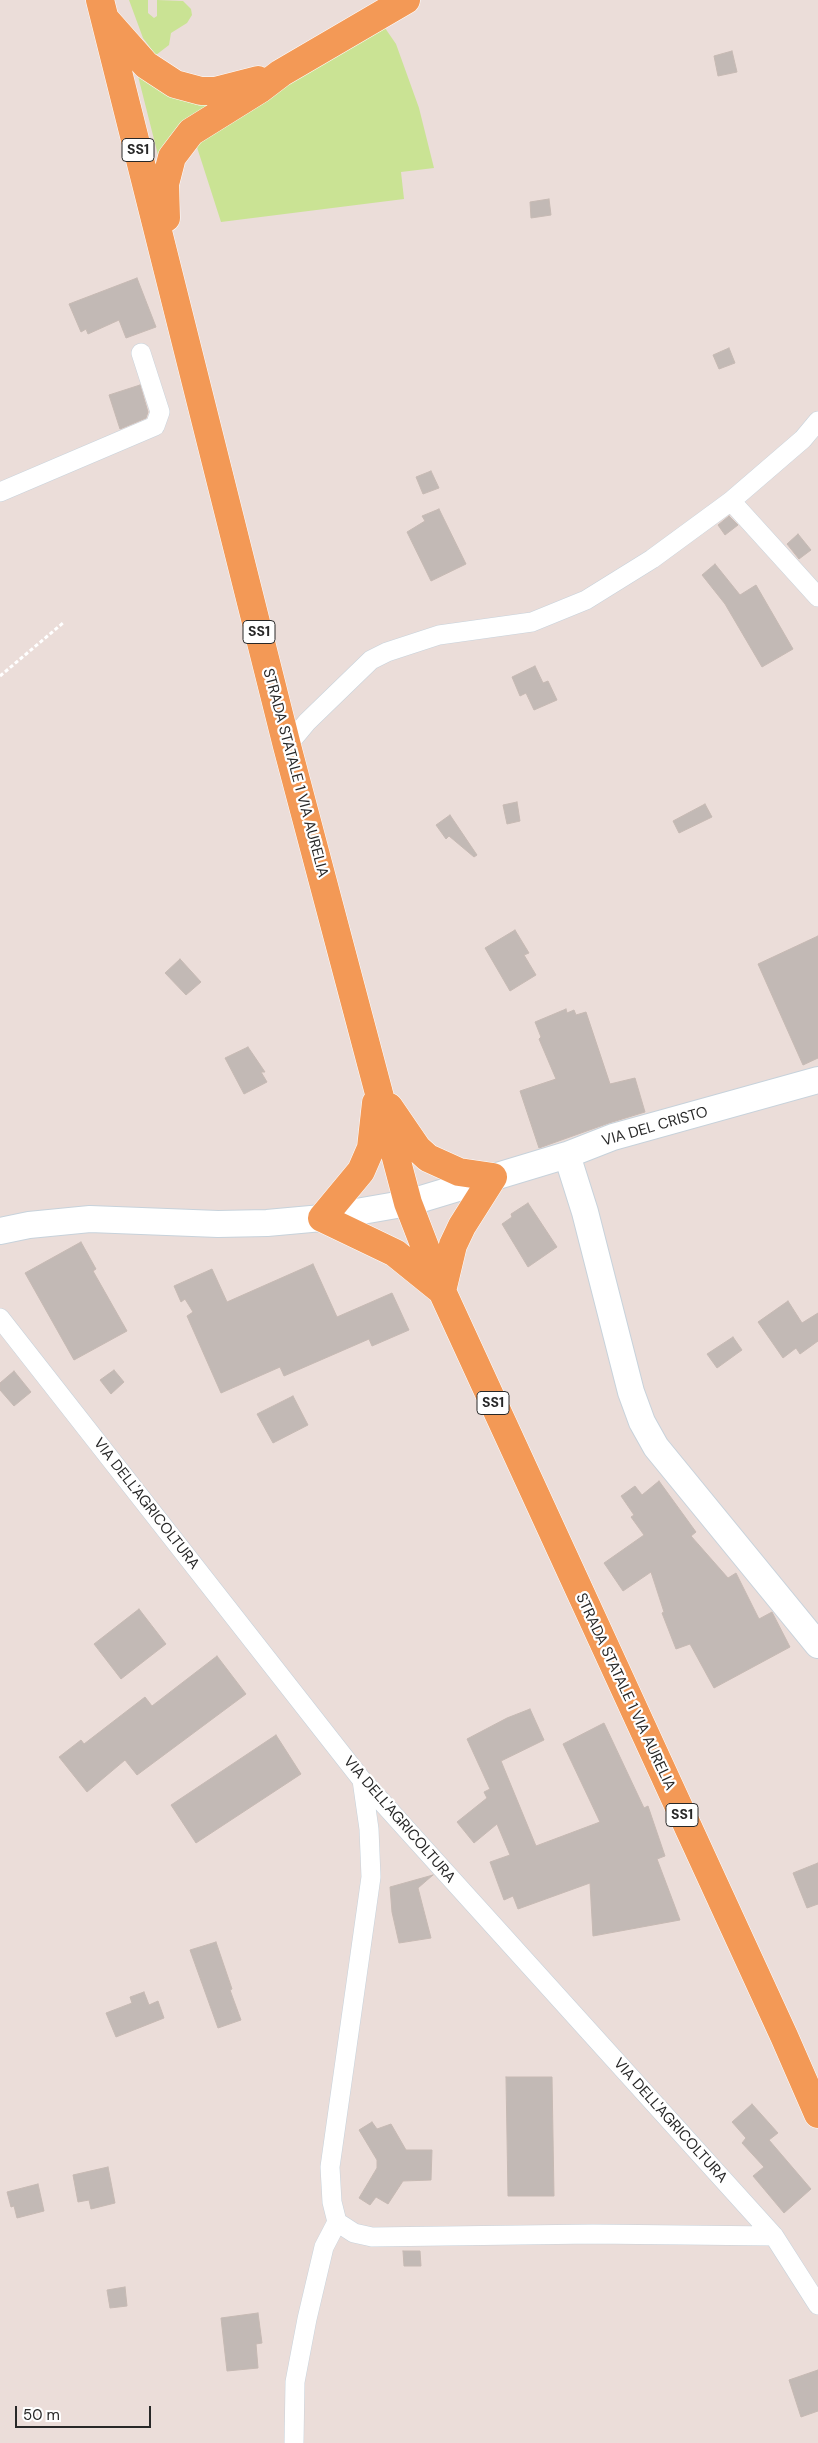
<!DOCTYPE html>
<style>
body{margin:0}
#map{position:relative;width:818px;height:2443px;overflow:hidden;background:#ebddd9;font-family:"DM Sans",sans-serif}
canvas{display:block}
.scale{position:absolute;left:15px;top:2406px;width:136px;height:22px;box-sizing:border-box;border:2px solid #282828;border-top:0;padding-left:6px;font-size:15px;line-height:18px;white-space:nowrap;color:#282828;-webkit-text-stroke:4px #fff;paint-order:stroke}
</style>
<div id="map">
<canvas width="818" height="2443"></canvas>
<div class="scale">50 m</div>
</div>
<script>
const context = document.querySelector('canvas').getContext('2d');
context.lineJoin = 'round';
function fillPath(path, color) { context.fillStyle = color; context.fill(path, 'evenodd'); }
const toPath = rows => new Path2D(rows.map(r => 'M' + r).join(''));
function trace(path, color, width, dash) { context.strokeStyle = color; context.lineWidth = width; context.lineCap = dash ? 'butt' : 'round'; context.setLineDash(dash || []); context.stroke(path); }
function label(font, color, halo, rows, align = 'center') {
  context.font = font + ' "DM Sans",sans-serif'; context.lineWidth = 4.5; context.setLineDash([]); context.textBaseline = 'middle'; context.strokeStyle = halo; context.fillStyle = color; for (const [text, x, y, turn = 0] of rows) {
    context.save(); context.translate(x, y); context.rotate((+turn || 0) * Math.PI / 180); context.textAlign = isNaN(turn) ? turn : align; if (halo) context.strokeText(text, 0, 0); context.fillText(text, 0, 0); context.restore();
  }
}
fillPath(toPath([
 [129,0,148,0,148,13,154,18,157,16,157,0,183,1,191,9,192,15,187,23,171,33,169,45,156,55,143,38],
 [385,28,396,44,419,108,434,168,401,172,404,199,221,222,195,141,199,133],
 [139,72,221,103,160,163,138,76]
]), '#cae394');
const building = toPath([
 [732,51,737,72,718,76,714,56,732,51],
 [549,199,551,215,531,218,530,202,549,199],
 [137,278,156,327,126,338,119,320,88,334,86,329,81,332,69,304,137,278],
 [729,348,735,363,719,369,713,355,729,348],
 [140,385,148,412,146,418,120,429,109,395,140,385],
 [431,471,439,488,423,494,416,477,431,471],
 [439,509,466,564,431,581,407,532,425,521,422,516,439,509],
 [729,516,738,525,725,535,718,525,729,516],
 [798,534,811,550,799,559,787,544,798,534],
 [715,564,740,595,756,585,793,649,762,667,725,604,702,575,715,564],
 [535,666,543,683,548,681,557,700,534,710,526,693,520,696,512,677,535,666],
 [517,802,520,821,507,824,503,805,517,802],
 [705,804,712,817,679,833,673,821,705,804],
 [450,815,477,855,474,857,449,836,446,839,436,825,450,815],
 [515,930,529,953,524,955,536,975,510,991,485,948,515,930],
 [818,936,818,1058,803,1065,758,964,818,936],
 [180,959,201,982,186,995,165,973,180,959],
 [566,1009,567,1013,574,1010,576,1015,586,1012,610,1084,635,1078,645,1112,609,1123,539,1148,520,1091,556,1079,539,1039,541,1037,535,1022,566,1009],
 [248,1047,265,1072,261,1072,267,1082,244,1094,225,1058,248,1047],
 [528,1203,557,1247,528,1267,502,1224,512,1217,511,1214,528,1203],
 [81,1242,96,1269,93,1271,127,1331,74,1360,25,1273,81,1242],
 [313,1264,337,1317,392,1293,409,1330,372,1346,369,1339,284,1376,280,1367,221,1393,187,1316,193,1312,185,1299,181,1302,174,1286,212,1269,227,1302,313,1264],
 [788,1301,802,1323,818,1313,818,1341,800,1354,796,1348,783,1358,758,1322,788,1301],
 [733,1337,742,1350,717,1368,707,1354,733,1337],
 [114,1370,124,1382,111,1394,100,1380,114,1370],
 [14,1371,31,1392,14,1406,0,1390,0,1383,14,1371],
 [293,1396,308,1425,273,1443,257,1414,293,1396],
 [659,1481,696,1532,691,1536,728,1578,736,1573,759,1619,772,1612,790,1647,714,1688,690,1644,676,1649,662,1613,664,1612,651,1572,623,1591,604,1563,644,1535,631,1517,634,1515,621,1496,635,1486,642,1495,659,1481],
 [139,1609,166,1644,121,1679,94,1644,139,1609],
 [217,1656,246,1694,137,1775,125,1760,87,1792,59,1757,81,1740,84,1744,145,1697,152,1706,217,1656],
 [530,1709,544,1740,501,1761,536,1846,600,1822,563,1744,604,1723,644,1808,648,1806,665,1856,657,1859,680,1920,593,1936,590,1883,518,1909,513,1896,504,1900,490,1862,510,1855,497,1824,474,1843,457,1822,487,1798,484,1792,490,1789,467,1739,507,1718,530,1709],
 [276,1735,301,1774,196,1843,171,1805,276,1735],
 [818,1863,818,1904,807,1908,793,1873,818,1863],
 [433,1875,418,1888,431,1938,399,1943,392,1912,390,1887,433,1875],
 [216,1942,232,1989,230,1990,241,2020,218,2028,190,1950,216,1942],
 [144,1992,149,2005,158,2001,164,2018,116,2037,106,2013,132,2003,130,1997,144,1992],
 [506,2077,552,2077,554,2196,508,2196,506,2077],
 [752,2104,778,2133,769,2140,811,2189,784,2213,753,2176,764,2167,742,2143,746,2138,732,2122,752,2104],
 [372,2122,377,2129,391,2124,406,2150,432,2150,431,2180,403,2181,388,2204,376,2197,370,2205,359,2198,377,2168,377,2160,359,2130,372,2122],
 [108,2167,115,2203,91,2209,89,2200,78,2202,73,2175,108,2167],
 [38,2184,44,2211,17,2218,14,2206,11,2207,7,2192,38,2184],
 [403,2251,420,2251,421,2266,404,2266,403,2251],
 [125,2287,127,2306,110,2308,107,2290,125,2287],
 [258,2313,262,2343,256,2344,258,2368,227,2371,221,2318,258,2313],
 [818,2370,818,2411,801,2417,789,2380,818,2370]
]);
fillPath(building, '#c2b9b5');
trace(building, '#c6b9b3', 1);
const street = toPath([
 [0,492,155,426,160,412,141,353],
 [731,501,818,597],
 [287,746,307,722,371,660,387,652,439,635,532,622,586,600,652,559,731,501,803,439,818,421],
 [0,1318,362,1780,774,2236,818,2305],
 [337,2222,354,2233,372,2237,593,2234,774,2236],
 [294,2443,295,2382,307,2319,324,2247,337,2222,332,2202,330,2167,371,1877,369,1829,362,1780]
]);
const secondary = toPath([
 [567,1155,585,1212,631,1392,642,1422,656,1447,818,1645],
 [0,1231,29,1225,90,1219,218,1224,267,1223,322,1218,408,1203,567,1155,613,1137,818,1080]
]);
const primary = toPath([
 [100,0,287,746,408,1203,442,1291,784,2036,818,2114],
 [107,21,146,65,175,84,201,91,215,91,258,80],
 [166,218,165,184,172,157,191,132,260,89,281,73,406,0],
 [376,1103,371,1148,361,1171,322,1218,395,1253,442,1291],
 [389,1107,417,1148,428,1158,459,1172,493,1177,462,1226,453,1245,442,1291]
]);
trace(street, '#c7d2db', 20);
trace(secondary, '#c7d2db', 28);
trace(primary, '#fff', 29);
trace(toPath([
 [0,676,63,623]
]), '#fff', 3, [4, 2.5]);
trace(street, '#fff', 19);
trace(secondary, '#fff', 26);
trace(primary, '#f39956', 28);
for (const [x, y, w] of [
 [138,150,32],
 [259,632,32],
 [493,1403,32],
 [682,1815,32]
]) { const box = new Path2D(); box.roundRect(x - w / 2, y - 11.5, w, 23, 4); context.fillStyle = '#fff'; context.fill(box); trace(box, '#282828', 1); }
label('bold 14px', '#282828', null, [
 ["SS1",138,150],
 ["SS1",259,632],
 ["SS1",493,1403],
 ["SS1",682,1815]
]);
label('15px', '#282828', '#fff', [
 ["STRADA STATALE 1 VIA AURELIA",295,773,75],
 ["VIA DEL CRISTO",655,1127,-16],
 ["VIA DELL'AGRICOLTURA",146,1504,52],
 ["STRADA STATALE 1 VIA AURELIA",625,1692,65],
 ["VIA DELL'AGRICOLTURA",399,1820,49],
 ["VIA DELL'AGRICOLTURA",670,2121,48]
]);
</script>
